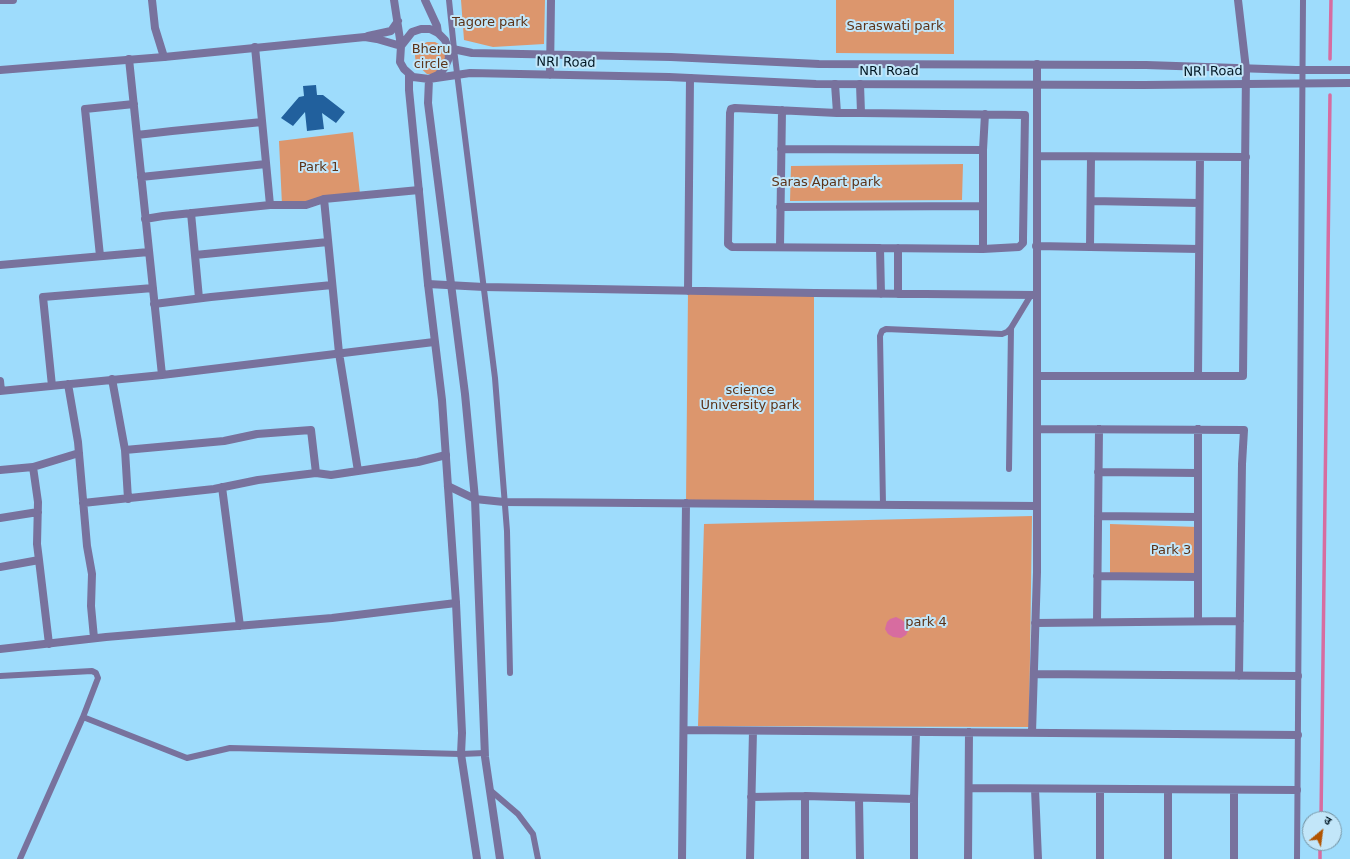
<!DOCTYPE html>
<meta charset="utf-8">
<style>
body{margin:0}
#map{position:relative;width:1350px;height:859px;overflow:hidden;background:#9edcfc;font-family:"DejaVu Sans","Noto Sans Devanagari",sans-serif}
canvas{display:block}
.north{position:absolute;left:1302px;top:811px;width:40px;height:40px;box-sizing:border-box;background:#c2e6f9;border:1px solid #7493a3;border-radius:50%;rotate:29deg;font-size:11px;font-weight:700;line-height:16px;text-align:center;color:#001723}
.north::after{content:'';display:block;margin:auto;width:14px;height:18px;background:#b25400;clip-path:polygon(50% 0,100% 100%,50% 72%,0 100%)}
</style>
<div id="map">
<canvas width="1350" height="859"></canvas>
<div class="north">उ</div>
</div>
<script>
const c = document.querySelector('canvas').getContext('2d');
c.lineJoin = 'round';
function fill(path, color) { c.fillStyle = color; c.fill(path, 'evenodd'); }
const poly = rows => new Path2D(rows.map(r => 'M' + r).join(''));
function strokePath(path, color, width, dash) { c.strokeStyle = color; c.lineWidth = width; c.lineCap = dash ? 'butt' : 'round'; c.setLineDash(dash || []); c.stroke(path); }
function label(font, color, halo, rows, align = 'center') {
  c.font = font + ' "DejaVu Sans",sans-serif'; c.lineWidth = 4; c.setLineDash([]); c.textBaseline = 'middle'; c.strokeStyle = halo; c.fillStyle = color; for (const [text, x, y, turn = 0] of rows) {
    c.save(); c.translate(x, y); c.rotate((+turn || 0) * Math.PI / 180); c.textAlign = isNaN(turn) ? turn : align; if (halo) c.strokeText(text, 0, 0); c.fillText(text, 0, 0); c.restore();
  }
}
fill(poly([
 [461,0,545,0,544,44,493,47,464,40],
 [836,0,954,0,954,54,836,53],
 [427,42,435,42,441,45,447,56,445,63,434,74,427,74,416,64,415,56,416,50,421,45],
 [353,132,360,194,282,205,279,141],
 [963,164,962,200,790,201,791,166],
 [688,291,814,293,814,504,686,503],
 [1032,516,1029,727,698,726,704,524],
 [1110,524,1198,527,1195,575,1110,574]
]), '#dc966d');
fill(poly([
 [896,617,902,620,908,625,908,631,906,635,901,638,893,637,888,634,885,629,887,622,890,619]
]), '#d76ca0');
strokePath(poly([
 [1330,59,1331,0],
 [1321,819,1330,95],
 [1320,859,1320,843]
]), '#d76ca0', 3.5);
fill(poly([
 [316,85,317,95,323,95,345,112,336,123,322,113,324,129,307,131,305,112,293,126,281,118,299,97,304,96,303,86]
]), '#21609d');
strokePath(poly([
 [449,0,454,49,495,378,507,531,510,673],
 [1009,469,1011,328],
 [883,505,880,336,882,331,886,329,1002,334,1007,332,1011,328,1031,295],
 [0,676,92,671,96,673,98,678,83,717],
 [490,790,518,814,533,834,538,859],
 [20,859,83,717,187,758,230,748,461,754,485,753],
 [1297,859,1303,0]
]), '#78729d', 6);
strokePath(poly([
 [0,0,13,0],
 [152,0,155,28,164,57],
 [129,59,162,375],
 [835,84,837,113,735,108,731,109,730,113,728,244,732,247,880,248,983,249,1019,247,1023,243,1023,238,1025,115,861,113,860,84],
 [837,113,861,113],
 [137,135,172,131,262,122],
 [781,149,983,150],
 [1037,156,1246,157],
 [141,177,266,164],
 [1091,201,1199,203],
 [270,205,306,205,324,199],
 [780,207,983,206],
 [191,213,199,298],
 [145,219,163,216,270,205,255,47],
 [1036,246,1199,249],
 [780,247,782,110],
 [1090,247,1091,157],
 [880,248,881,294],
 [898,248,898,294],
 [983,249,983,150,985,114],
 [195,255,328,242],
 [100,256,85,109,134,104],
 [0,265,149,252],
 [428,284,484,287,814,293,1036,295],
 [688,291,690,78],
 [154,304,211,297,332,285],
 [1037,376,1243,376,1246,69,1238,0],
 [1198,376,1200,157],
 [112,379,125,450],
 [0,381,1,391],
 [68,384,78,442,87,546,92,574,91,606,94,638],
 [52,386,43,297,153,288],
 [0,391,162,375,434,342],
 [1037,429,1244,430,1242,464,1239,676],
 [0,470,33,467],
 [358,471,339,353,324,199,419,190],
 [1098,472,1198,473],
 [448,486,475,499,504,502,1037,506],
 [222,487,240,626],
 [128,499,125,450,224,441,257,434,311,430,316,473],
 [83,503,214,489,258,480,316,473,331,475,418,462,446,455],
 [1098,516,1198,517],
 [0,518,38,512],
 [39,560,37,544,38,502,33,467,79,453],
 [0,567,39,560,49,644],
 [1097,576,1198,577],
 [1198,621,1198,429],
 [1097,622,1099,429],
 [1035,623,1240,621],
 [0,649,106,637,332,618,456,603],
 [1034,674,1298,676],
 [684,730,1298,735],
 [1032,733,1037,572,1037,64],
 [969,788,1297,790],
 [1035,789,1038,859],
 [1100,789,1100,859],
 [805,796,914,799,916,732],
 [751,797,805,796,805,859],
 [859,798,860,859],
 [914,799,914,859],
 [682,859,686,503],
 [750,859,753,731],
 [968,859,969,732],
 [1168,859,1168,790],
 [1234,859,1234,790]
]), '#78729d', 8);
strokePath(poly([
 [394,0,401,46,400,62,404,69,413,77,429,79,438,75,445,67,449,58,448,48,445,40,438,33,430,29,421,29,412,32,401,46],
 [425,0,437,26,438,33],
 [368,36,391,31,398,21],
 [448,48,472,53,671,57,819,64,1146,65,1296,70,1350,70],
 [0,70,164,57,365,37,377,39,401,46],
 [409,74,409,90,428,284,442,400,456,603,462,733,461,754,477,859],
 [550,75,551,0],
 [429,79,470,73,669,77,816,84,1144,85,1350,83],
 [429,79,428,103,465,394,475,499,485,757,500,859]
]), '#78729d', 8);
label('13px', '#5c3318', '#c2e6f9', [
 ["Tagore park",490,23],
 ["Saraswati park",895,27],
 ["Bheru",431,50],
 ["circle",431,65],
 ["Park 1",319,168],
 ["Saras Apart park",826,183],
 ["science",750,391],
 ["University park",750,406],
 ["Park 3",1171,551],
 ["park 4",926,623]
]);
label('13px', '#001723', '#c2e6f9', [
 ["NRI Road",566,63,1],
 ["NRI Road",889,72],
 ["NRI Road",1213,72,-1]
]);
</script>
